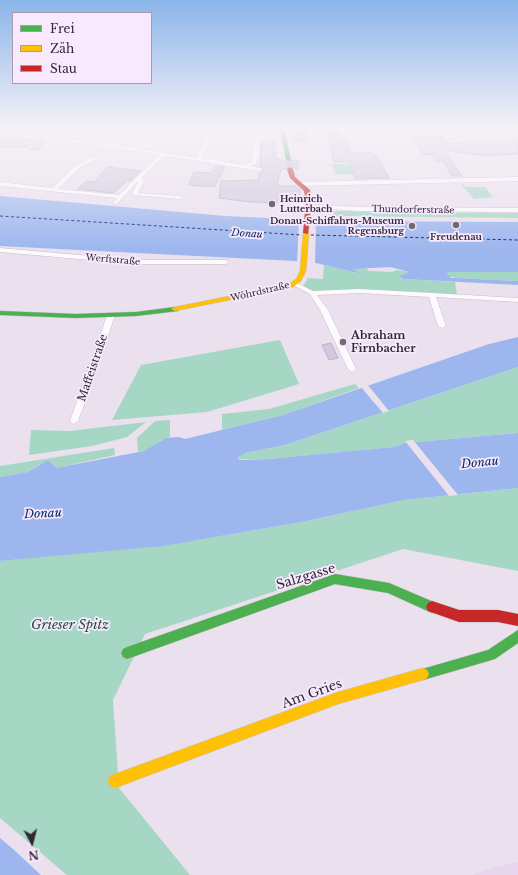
<!DOCTYPE html>
<meta charset="utf-8">
<style>
body{margin:0}
#map{position:relative;width:518px;height:875px;overflow:hidden;background:#eae0ee;font-family:"Libre Baskerville",serif}
canvas{display:block}
.legend{position:absolute;left:12px;top:12px;width:140px;height:72px;box-sizing:border-box;background:#f8e9fe;border:1px solid #a89cac;margin:0;padding:5px 7px;list-style:none;font-size:12px;color:#302932}
.legend li{display:flex;align-items:center;gap:8px;height:20px}
.legend b{width:20px;border:1px solid #a89cac}
.north{position:absolute;left:12px;top:823px;width:40px;height:40px;-webkit-text-stroke:3px #f8e9fe;paint-order:stroke;rotate:173deg;font-size:11px;font-weight:700;line-height:16px;text-align:center;color:#302932}
.north::after{content:'';display:block;margin:auto;width:14px;height:18px;background:#302932;clip-path:polygon(50% 0,100% 100%,50% 72%,0 100%)}
</style>
<div id="map">
<canvas width="518" height="875"></canvas>
<ul class="legend">
<li><b style="height:5px;background:#4caf50"></b>Frei</li>
<li><b style="height:5px;background:#ffc107"></b>Zäh</li>
<li><b style="height:5px;background:#c62828"></b>Stau</li>
</ul>
<div class="north">N</div>
</div>
<script>
const c = document.querySelector('canvas').getContext('2d');
c.lineJoin = 'round';
function fill(path, color) { c.fillStyle = color; c.fill(path, 'evenodd'); }
const poly = rows => new Path2D(rows.map(r => 'M' + r).join(''));
function strokePath(path, color, width, dash) { c.strokeStyle = color; c.lineWidth = width; c.lineCap = dash ? 'butt' : 'round'; c.setLineDash(dash || []); c.stroke(path); }
function label(font, color, halo, rows, align = 'center') {
  c.font = font + ' "Libre Baskerville",serif'; c.lineWidth = 3.5; c.setLineDash([]); c.textBaseline = 'middle'; c.strokeStyle = halo; c.fillStyle = color; for (const [text, x, y, turn = 0] of rows) {
    c.save(); c.translate(x, y); c.rotate((+turn || 0) * Math.PI / 180); c.textAlign = isNaN(turn) ? turn : align; if (halo) c.strokeText(text, 0, 0); c.fillText(text, 0, 0); c.restore();
  }
}
fill(poly([
 [518,862,518,875,473,875,496,867]
]), '#e6d5ec');
fill(poly([
 [332,164,360,164,370,174,335,174],
 [461,184,463,184,465,187,485,187,493,197,474,199],
 [333,211,518,213,518,218,333,216],
 [324,265,360,274,353,269,367,267,368,271,392,272,397,270,410,272,399,276,403,279,455,282,457,296,360,291,312,293,302,288,308,278,323,279],
 [448,272,518,272,518,281,456,278,447,276,446,274],
 [280,340,299,384,207,412,112,420,141,365],
 [518,367,518,433,407,443,394,447,364,450,268,459,238,459,239,455,245,453,285,445],
 [355,384,359,388,283,415,222,430,222,414,269,409],
 [170,420,170,437,162,440,147,450,138,452,137,438,155,421],
 [146,422,127,437,92,446,29,455,31,430,70,431],
 [114,448,115,455,61,467,57,468,51,463,40,464,28,472,0,477,0,466],
 [518,488,518,571,403,549,145,634,113,700,119,788,190,875,67,875,0,818,0,561,198,540,302,522,404,500]
]), '#a6d7c5');
fill(poly([
 [0,196,225,216,336,221,518,222,518,272,448,272,447,274,451,278,456,278,518,281,518,285,403,279,399,276,409,272,390,267,353,269,361,274,316,263,295,261,0,246],
 [518,337,518,367,285,445,245,453,238,457,239,460,268,459,394,447,406,443,518,433,518,488,404,500,302,522,163,546,0,561,0,477,28,472,46,461,49,461,57,468,61,467,144,451,166,438,179,437,185,439,283,415,489,344],
 [0,838,13,849,41,875,0,875]
]), '#9db7ee');
fill(poly([
 [299,218,316,218,315,265,297,263],
 [367,384,389,411,383,413,360,386],
 [413,440,458,495,449,496,405,441]
]), '#eae0ee');
strokePath(poly([
 [0,216,302,235],
 [311,235,518,240]
]), '#052a67', 1, [3, 2.5]);
const building = poly([
 [290,127,307,127,307,142,293,142,290,127],
 [326,130,339,130,343,140,347,140,351,153,373,153,373,155,376,155,389,178,355,179,350,162,334,162,326,130],
 [443,136,448,144,518,138,518,154,486,156,444,150,462,176,452,176,443,161,437,162,432,155,423,154,413,137,443,136],
 [5,137,15,138,32,140,28,147,0,147,0,142,5,137],
 [36,141,46,142,39,150,30,150,36,141],
 [261,142,274,142,276,159,283,160,292,163,293,160,298,160,298,169,295,169,293,166,287,166,286,169,281,169,277,186,295,186,300,190,300,203,250,202,219,198,221,181,258,180,259,172,264,169,260,167,261,142],
 [216,166,225,167,214,187,189,185,194,172,211,173,216,166],
 [108,167,141,171,130,181,127,181,113,193,78,189,86,181,94,182,108,167],
 [331,343,338,358,329,360,322,345,331,343]
]);
fill(building, '#d0c9df');
strokePath(building, '#b9b4bf', 1);
strokePath(poly([
 [289,160,290,169]
]), '#c5bbc8', 8, [8, 4]);
const street = poly([
 [35,127,39,127,31,136,112,144,137,127,142,127,117,145,197,158,211,127,215,127,202,158,244,165,251,162,253,157,256,127,260,127,259,157,255,164,250,166,263,169,260,171,164,156,142,177,144,182,138,193,179,196,182,198,181,199,133,195,132,194,138,181,116,205,113,203,117,198,0,186,0,182,53,188,75,166,92,157,95,159,94,160,79,168,58,189,119,195,159,155,113,147,0,135,0,133,26,135,35,127],
 [309,127,356,127,372,131,406,134,408,135,406,136,372,133,353,129,310,129,308,128,309,127],
 [518,177,518,181,301,186,298,184,301,182,518,177],
 [299,204,360,207,518,208,518,212,360,211,297,207,296,206,299,204],
 [0,248,135,260,226,260,229,262,226,264,135,264,0,252,0,248],
 [295,282,313,291,359,289,432,293,518,298,518,302,436,297,446,326,442,328,438,326,429,297,359,293,317,295,328,310,356,369,352,372,348,369,320,310,310,294,293,285,292,284,295,282],
 [108,313,114,313,115,315,94,378,78,421,74,424,71,423,70,421,108,313]
]);
const fast = poly([
 [280,127,284,127,291,161,286,160,280,127],
 [175,307,178,307,178,311,136,316,76,318,0,315,0,311,76,314,136,312,175,307],
 [335,574,389,583,436,603,438,607,436,611,432,613,388,593,335,584,127,659,123,657,121,653,123,649,127,647,335,574],
 [518,630,518,643,495,659,423,680,419,678,417,674,419,670,488,650,518,630]
]);
const slow = poly([
 [306,231,309,233,306,271,301,281,293,287,175,311,171,309,175,307,289,284,296,279,300,271,303,233,306,231],
 [423,668,427,670,429,674,427,678,423,680,338,704,115,788,110,786,108,781,110,776,115,774,338,692,423,668]
]);
const jam = poly([
 [290,167,293,169,295,177,310,190,312,201,308,234,303,233,306,201,304,191,290,178,287,169,290,167],
 [432,601,459,610,498,610,518,614,518,626,498,622,459,622,428,611,426,607,428,603,432,601]
]);
strokePath(street, '#c7bfca', 1);
strokePath(fast, '#c7bfca', 1);
strokePath(slow, '#c7bfca', 1);
strokePath(jam, '#c7bfca', 1);
fill(street, '#fcfafc');
fill(fast, '#4caf50');
fill(slow, '#ffc107');
fill(jam, '#c62828');
const sky = c.createLinearGradient(0, 0, 0, 249);
sky.addColorStop(0, '#8ab5ea');
sky.addColorStop(0.51, '#f6f1f7');
sky.addColorStop(1, '#f6f1f700');
c.fillStyle = sky;
c.fillRect(0, 0, 518, 249);
for (const [x, y, r, color] of [
 [272,204,4,"#716974"],
 [456,225,4,"#716974"],
 [412,226,4,"#716974"],
 [343,342,4,"#716974"]
]) { const dot = new Path2D(); dot.arc(x, y, r, 0, 2 * Math.PI); c.fillStyle = color; c.fill(dot); strokePath(dot, '#f8e9fe', 1.5); }
label('bold 9px', '#302932', '#f8e9fe', [
 ["Heinrich",280,199],
 ["Lutterbach",280,209],
 ["Donau-Schiffahrts-Museum",404,221,"right"],
 ["Regensburg",404,231,"right"],
 ["Freudenau",456,237,"center"]
], 'left');
label('9px', '#302932', '#f8e9fe', [
 ["Thundorferstraße",413,210,1],
 ["Werftstraße",113,260,5],
 ["Wöhrdstraße",260,292,-13]
]);
label('italic 10px', '#052a67', '#f8e9fe', [
 ["Donau",247,234,4]
]);
label('bold 11px', '#302932', '#f8e9fe', [
 ["Abraham",351,336],
 ["Firnbacher",351,349]
], 'left');
label('11px', '#302932', '#f8e9fe', [
 ["Maffeistraße",93,368,-71]
]);
label('italic 12px', '#052a67', '#f8e9fe', [
 ["Donau",480,463,-6],
 ["Donau",43,514,-3]
]);
label('13px', '#302932', '#f8e9fe', [
 ["Salzgasse",306,577,-17],
 ["Am Gries",312,694,-20]
]);
label('italic 13px', '#214b39', '#f8e9fe', [
 ["Grieser Spitz",70,625]
]);
</script>
